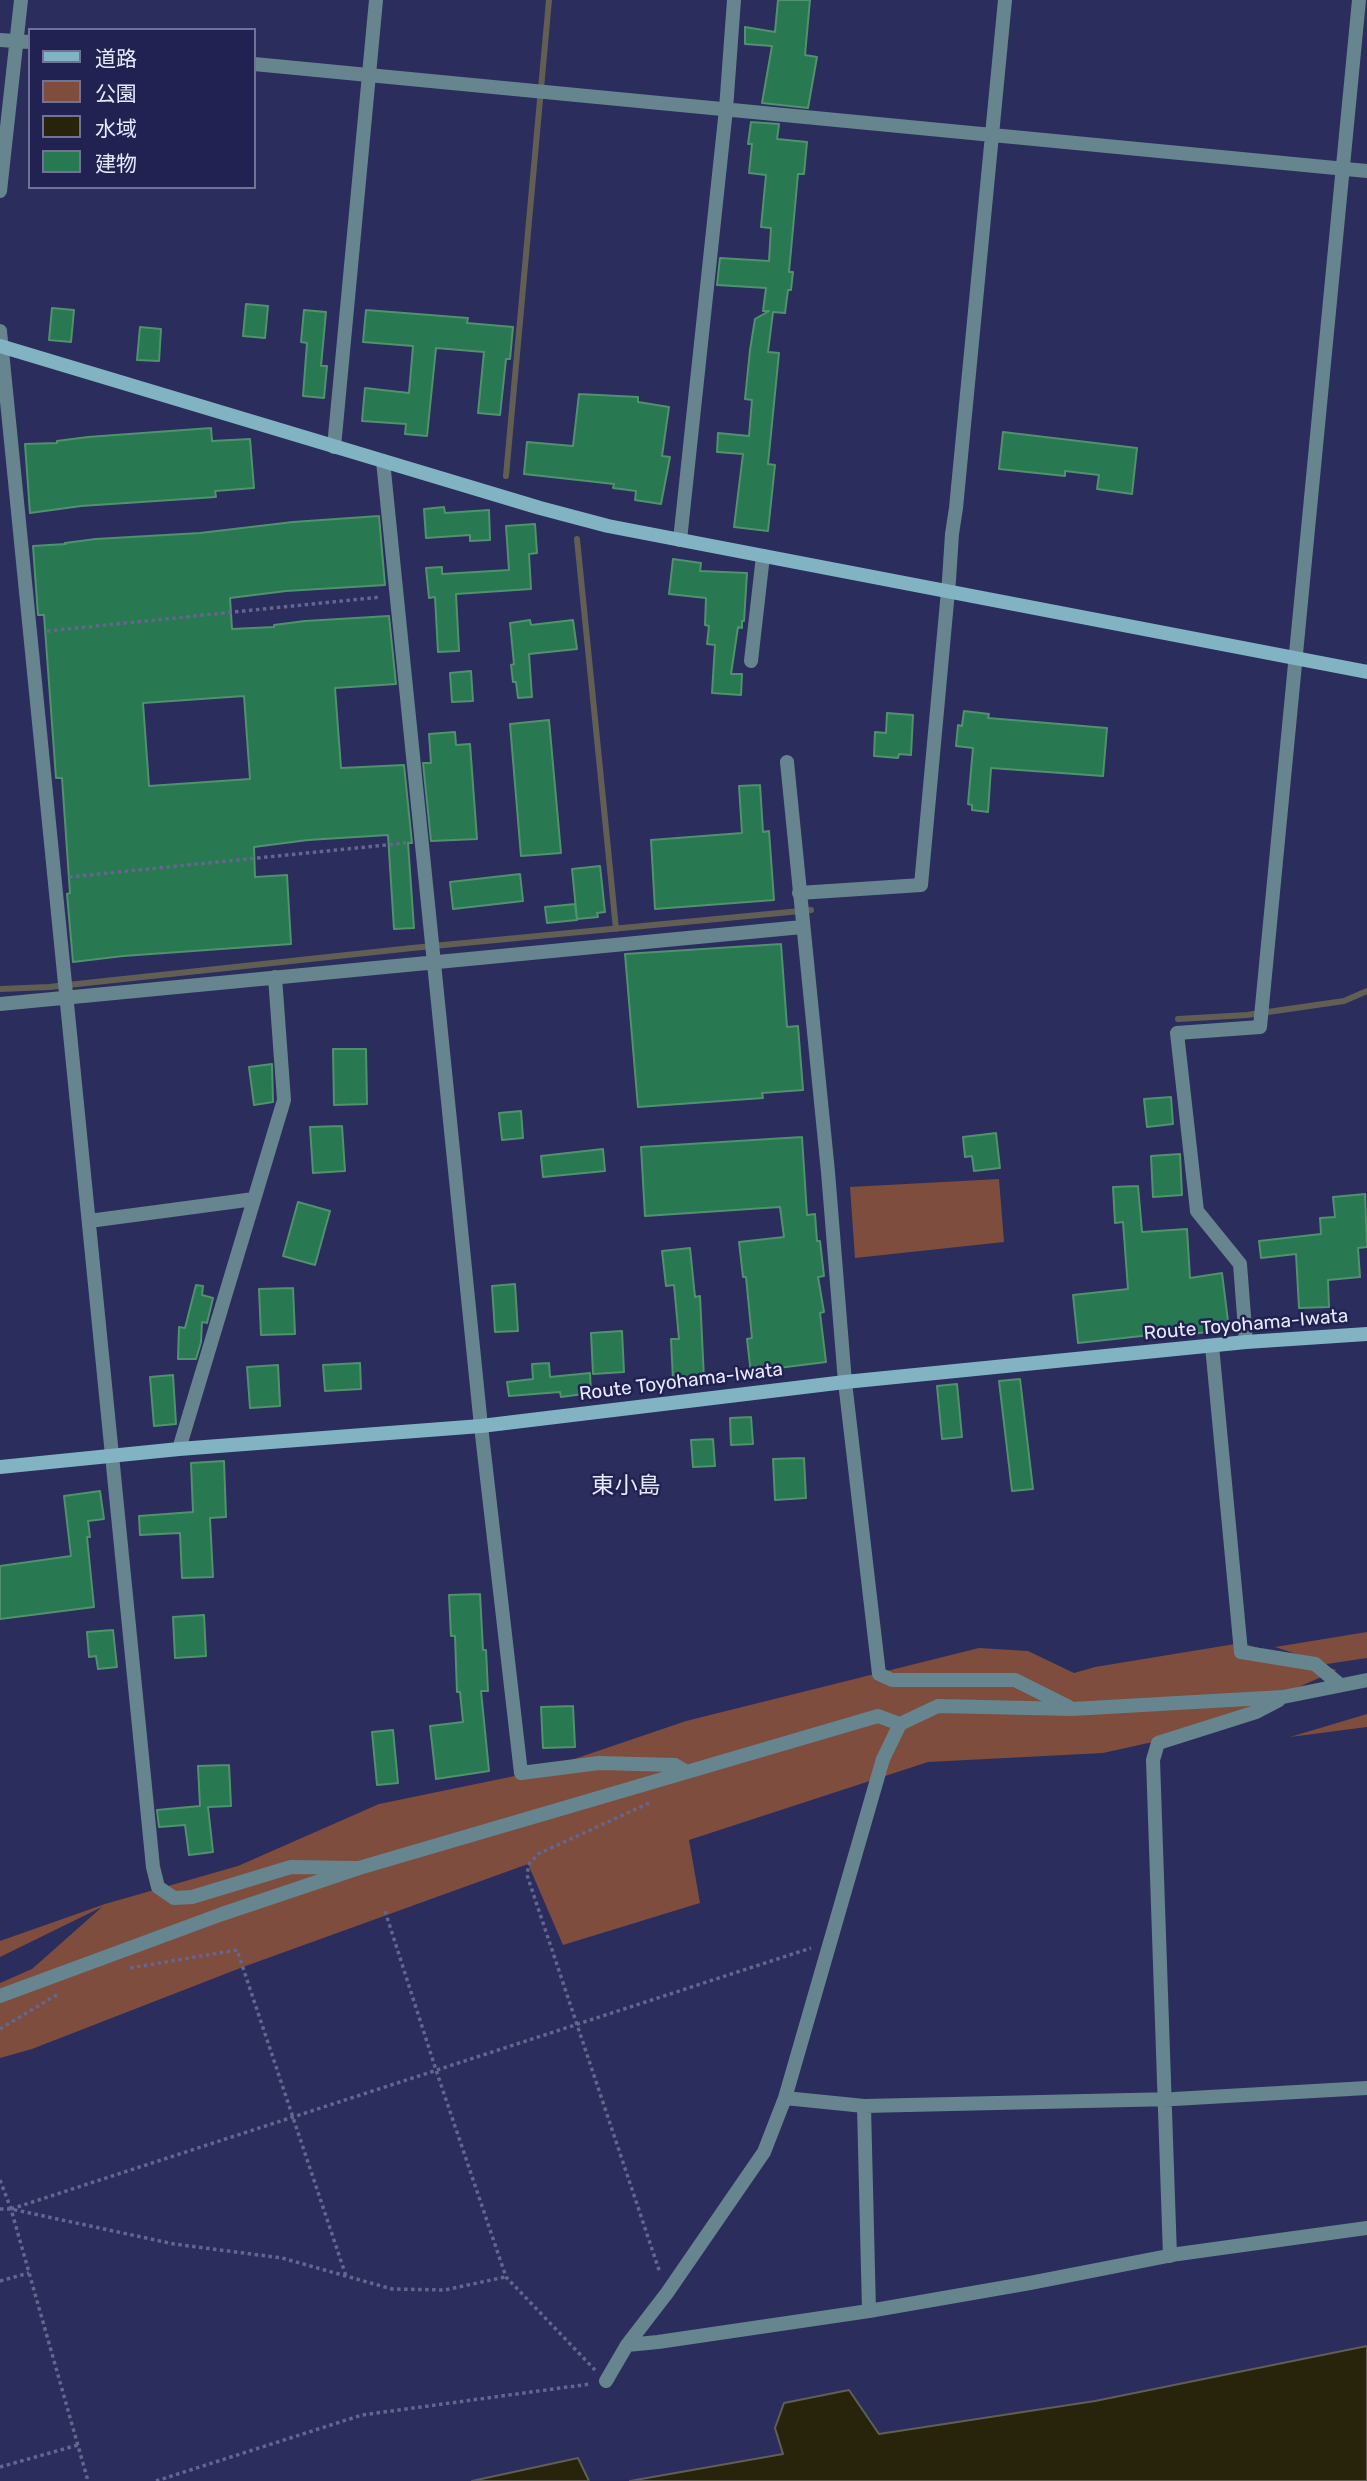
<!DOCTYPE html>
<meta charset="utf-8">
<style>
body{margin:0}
#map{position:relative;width:1367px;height:2481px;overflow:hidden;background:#2b2d5d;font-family:Rubik,"Noto Sans JP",sans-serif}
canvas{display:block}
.legend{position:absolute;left:28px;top:28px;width:228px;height:161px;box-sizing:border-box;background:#212252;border:2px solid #707296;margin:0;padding:9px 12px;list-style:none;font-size:21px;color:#e7eafd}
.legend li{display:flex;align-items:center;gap:14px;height:35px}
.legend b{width:35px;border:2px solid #707296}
</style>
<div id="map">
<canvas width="1367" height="2481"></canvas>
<ul class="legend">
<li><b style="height:9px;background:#81b3c3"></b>道路</li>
<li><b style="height:19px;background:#7e4d3e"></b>公園</li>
<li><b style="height:19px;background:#28240b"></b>水域</li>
<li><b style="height:19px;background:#287851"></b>建物</li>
</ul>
</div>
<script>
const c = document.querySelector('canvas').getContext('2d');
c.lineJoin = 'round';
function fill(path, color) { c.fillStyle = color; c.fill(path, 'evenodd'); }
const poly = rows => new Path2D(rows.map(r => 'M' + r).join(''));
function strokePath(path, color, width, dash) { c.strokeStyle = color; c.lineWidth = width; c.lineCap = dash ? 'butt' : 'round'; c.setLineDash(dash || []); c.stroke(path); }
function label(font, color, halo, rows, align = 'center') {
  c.font = font + ' Rubik,"Noto Sans JP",sans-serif'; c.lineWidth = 5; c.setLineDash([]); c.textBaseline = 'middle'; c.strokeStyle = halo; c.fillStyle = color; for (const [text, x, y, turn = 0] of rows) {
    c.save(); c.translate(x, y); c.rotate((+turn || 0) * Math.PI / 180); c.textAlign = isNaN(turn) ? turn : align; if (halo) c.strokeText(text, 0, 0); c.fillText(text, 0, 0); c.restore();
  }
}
fill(poly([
 [999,1179,1004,1242,855,1258,850,1187],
 [1367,1632,1367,1658,1327,1664,1275,1647],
 [1241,1643,1337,1670,1198,1732,1103,1753,928,1762,689,1840,700,1903,563,1945,528,1864,243,1967,32,2049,0,2058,0,1983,32,1969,102,1907,0,1957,0,1941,105,1904,238,1866,379,1804,539,1771,686,1721,979,1648,1028,1651,1074,1673,1095,1667],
 [1367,1714,1367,1727,1290,1737]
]), '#7e4d3e');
const water = poly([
 [1367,2346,1367,2481,630,2481,783,2454,775,2428,784,2403,849,2390,879,2434,1095,2401,1367,2346],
 [578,2458,589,2481,472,2481,578,2458]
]);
fill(water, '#28240b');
strokePath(water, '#615f54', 2);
strokePath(poly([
 [506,476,549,0],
 [577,539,616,929],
 [0,989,49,987,412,948,811,910],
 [1178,1019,1247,1015,1344,1001,1367,991]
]), '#615f54', 6);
const building = poly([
 [778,0,810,0,805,55,817,57,808,108,762,103,772,46,745,44,745,27,775,32,778,0],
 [751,122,779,124,777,139,807,142,804,174,798,174,789,272,793,272,791,290,788,290,785,313,773,312,768,352,779,353,768,464,775,465,768,531,734,527,743,454,717,452,718,433,749,436,752,400,745,399,750,350,755,319,769,311,763,311,766,288,717,285,720,258,769,261,771,228,761,227,766,175,749,173,752,144,748,144,751,122],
 [246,304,268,306,265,338,243,336,246,304],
 [52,308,74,310,71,342,49,340,52,308],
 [304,310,326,312,321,366,327,366,324,398,303,396,307,343,301,342,304,310],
 [366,310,468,318,467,323,513,327,510,359,506,359,500,415,478,413,484,352,436,348,427,436,405,434,406,424,362,421,365,388,409,393,413,346,363,342,366,310],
 [140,327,161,329,159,361,137,360,140,327],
 [579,394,638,397,638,402,669,407,662,456,670,457,661,504,635,500,636,491,613,488,614,484,524,474,527,442,573,446,579,394],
 [211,428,212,441,250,439,254,488,215,491,216,497,81,506,30,513,25,444,57,443,57,441,88,437,211,428],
 [1003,432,1137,448,1132,494,1097,489,1099,475,1065,471,1065,476,999,469,1003,432],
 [444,507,445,513,489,510,490,540,470,541,470,535,426,538,424,509,444,507],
 [379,516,385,585,286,591,230,598,232,629,274,627,274,625,305,621,389,616,396,684,335,688,341,768,404,765,412,843,408,843,414,928,394,929,388,835,308,840,254,847,255,877,287,875,291,944,123,956,73,962,67,894,70,893,62,778,56,778,44,615,38,615,33,546,66,544,65,543,96,539,200,533,293,522,379,516],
 [244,696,250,779,149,786,143,703,244,696],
 [535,524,537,553,529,554,531,589,456,594,459,651,438,652,435,597,429,598,426,568,442,567,442,574,509,570,506,526,535,524],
 [673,559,701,563,700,571,747,573,744,621,742,621,742,628,738,627,731,674,742,674,741,695,712,693,715,645,707,644,709,626,705,625,706,598,669,594,673,559],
 [530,620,531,625,573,620,577,649,529,654,532,697,518,698,516,682,513,682,511,665,514,664,510,623,530,620],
 [471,671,473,701,452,702,450,673,471,671],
 [964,711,989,714,988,718,1107,728,1103,776,991,768,988,812,972,810,972,805,968,804,973,748,956,746,958,725,962,726,964,711],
 [887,713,913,715,911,755,899,754,898,758,874,756,875,732,886,733,887,713],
 [549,720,561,853,521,856,510,724,549,720],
 [455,732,456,745,470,744,477,839,431,841,423,763,431,763,429,734,455,732],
 [760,785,763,832,769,831,774,900,655,909,651,840,742,833,739,786,760,785],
 [600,866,605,912,597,913,598,917,577,919,572,869,600,866],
 [520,874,523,901,453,909,450,882,520,874],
 [575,904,577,920,547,923,545,907,575,904],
 [781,944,787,1027,798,1026,803,1090,762,1093,763,1098,638,1107,625,954,781,944],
 [333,1049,366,1049,367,1104,334,1105,333,1049],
 [272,1064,273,1102,254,1105,249,1067,272,1064],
 [1171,1097,1173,1124,1147,1127,1144,1099,1171,1097],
 [521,1111,523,1138,502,1140,499,1113,521,1111],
 [342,1126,345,1171,313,1173,310,1127,342,1126],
 [996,1133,1000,1168,974,1171,972,1156,965,1157,963,1137,996,1133],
 [802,1137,807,1215,815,1214,817,1241,820,1241,824,1276,818,1277,824,1312,820,1313,826,1362,778,1368,778,1371,751,1374,747,1339,752,1338,746,1277,743,1277,739,1242,784,1237,780,1207,645,1216,641,1147,802,1137],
 [603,1149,605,1171,543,1177,541,1156,603,1149],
 [1180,1154,1182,1195,1153,1197,1151,1156,1180,1154],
 [1138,1186,1142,1232,1187,1229,1190,1278,1222,1273,1229,1329,1170,1337,1169,1333,1078,1343,1073,1295,1128,1289,1123,1222,1115,1223,1113,1187,1138,1186],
 [1365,1194,1367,1247,1358,1248,1360,1277,1328,1280,1329,1307,1299,1308,1296,1254,1261,1258,1259,1241,1321,1234,1320,1218,1335,1217,1333,1197,1365,1194],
 [298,1202,330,1211,315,1265,283,1256,298,1202],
 [690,1248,695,1297,700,1296,704,1379,673,1380,671,1339,679,1339,674,1285,666,1286,662,1251,690,1248],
 [515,1284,518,1331,495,1332,492,1286,515,1284],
 [196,1285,203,1286,202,1295,213,1298,207,1323,202,1322,201,1342,196,1359,178,1359,179,1327,185,1328,196,1285],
 [293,1288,295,1334,261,1335,259,1289,293,1288],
 [622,1331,624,1372,593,1374,591,1333,622,1331],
 [360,1363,361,1389,325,1391,323,1365,360,1363],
 [549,1363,550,1377,590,1373,591,1393,561,1397,560,1392,509,1396,507,1382,533,1379,532,1364,549,1363],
 [278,1365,280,1406,250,1408,247,1367,278,1365],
 [173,1375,176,1424,154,1426,150,1377,173,1375],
 [1020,1379,1033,1489,1012,1491,999,1381,1020,1379],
 [957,1384,962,1437,942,1439,937,1386,957,1384],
 [751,1417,753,1444,731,1445,730,1418,751,1417],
 [713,1439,715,1466,693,1467,691,1440,713,1439],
 [804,1458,806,1498,775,1500,773,1459,804,1458],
 [224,1461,226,1517,210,1518,213,1577,182,1578,180,1533,140,1535,139,1516,193,1512,191,1463,224,1461],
 [100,1491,104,1519,88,1521,90,1537,87,1537,94,1607,0,1619,0,1566,71,1556,64,1496,100,1491],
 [480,1594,483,1650,486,1650,488,1691,481,1691,489,1771,436,1779,430,1726,463,1722,460,1692,457,1692,455,1636,451,1636,449,1595,480,1594],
 [204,1615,206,1656,175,1658,173,1617,204,1615],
 [113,1630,117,1667,98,1669,96,1656,89,1657,87,1632,113,1630],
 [573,1706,575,1747,543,1748,541,1707,573,1706],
 [393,1730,398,1783,377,1785,372,1732,393,1730],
 [229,1765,231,1806,208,1807,213,1852,189,1855,185,1825,159,1827,157,1810,200,1806,198,1766,229,1765]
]);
fill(building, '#287851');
strokePath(building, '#52916e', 2);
strokePath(poly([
 [47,631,381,597],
 [69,877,406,843],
 [649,1803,538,1854,529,1864,527,1875,660,2273],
 [385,1911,436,2070,506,2277,595,2370],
 [130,1968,237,1950,346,2276],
 [0,2029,58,1994],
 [0,2180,11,2209,88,2481],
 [0,2209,11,2209,174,2244,282,2258,392,2289,445,2290,505,2277],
 [11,2209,811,1948],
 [0,2281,29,2273],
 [0,2467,78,2445],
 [156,2481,362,2415,590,2384]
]), '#64668d', 3.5, [3.5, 3.5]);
strokePath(poly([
 [0,40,30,42],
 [254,64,1367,171],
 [0,191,21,0],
 [0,331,153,1867,158,1887,174,1898,192,1897,291,1867,359,1868],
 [334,447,376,0],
 [383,461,481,1426,521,1773,599,1763,675,1765,687,1772],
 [680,540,726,109,734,0],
 [751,661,763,556],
 [787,762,828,1172,845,1382,879,1674,892,1680,1015,1680,1069,1707],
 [799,893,921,885,949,580,952,534,956,508,1005,0],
 [0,1004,802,927],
 [89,1221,254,1199],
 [1246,1342,1240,1264,1197,1211,1177,1033,1260,1027,1359,0],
 [1212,1346,1241,1652,1315,1664,1339,1684],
 [179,1449,284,1100,275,977],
 [0,1996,222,1914,359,1868,878,1716,900,1724],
 [785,2098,864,2106,1174,2099,1367,2088],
 [864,2106,869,2311],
 [1170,2256,1153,1760,1158,1743,1256,1712,1279,1700],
 [627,2345,658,2342,869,2311,1030,2283,1178,2254,1367,2228],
 [606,2381,627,2345,667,2293,764,2152,785,2098,883,1759,900,1724,938,1706,1072,1709,1283,1697,1367,1680]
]), '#66858f', 14);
strokePath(poly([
 [0,346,540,508,608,526,1367,672],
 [0,1467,179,1449,481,1426,845,1382,1246,1342,1367,1334]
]), '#81b3c3', 14);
label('19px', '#e7eafd', '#212252', [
 ["Route Toyohama-Iwata",1246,1325,-5],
 ["Route Toyohama-Iwata",681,1382,-7]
]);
label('23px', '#e7eafd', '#212252', [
 ["東小島",626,1486]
]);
</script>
